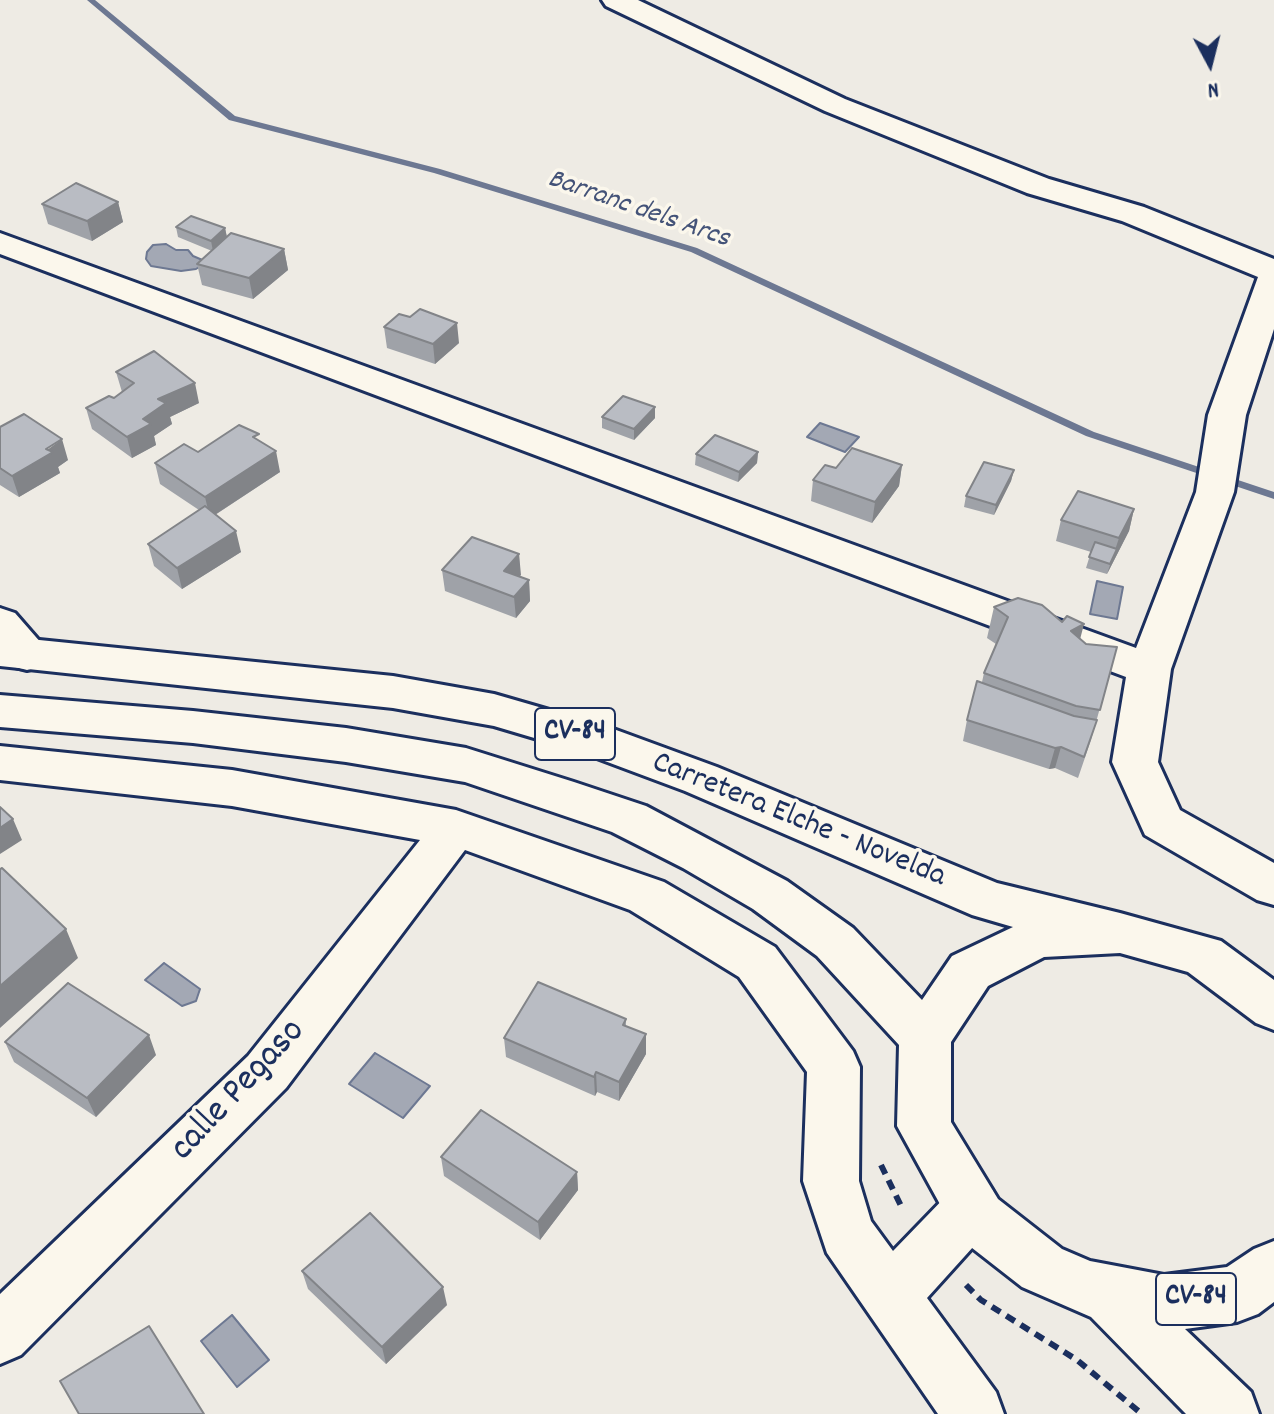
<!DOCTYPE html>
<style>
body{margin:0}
#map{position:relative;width:1274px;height:1414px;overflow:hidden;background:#eeebe4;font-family:Dekko,sans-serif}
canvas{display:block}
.north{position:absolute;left:1170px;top:24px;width:80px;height:80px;-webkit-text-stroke:6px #fbf7ec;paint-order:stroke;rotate:173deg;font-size:22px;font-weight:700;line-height:32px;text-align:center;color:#1b2f5e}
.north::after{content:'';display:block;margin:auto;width:28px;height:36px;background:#1b2f5e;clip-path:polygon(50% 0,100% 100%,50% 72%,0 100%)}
</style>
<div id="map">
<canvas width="1274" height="1414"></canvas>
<div class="north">N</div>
</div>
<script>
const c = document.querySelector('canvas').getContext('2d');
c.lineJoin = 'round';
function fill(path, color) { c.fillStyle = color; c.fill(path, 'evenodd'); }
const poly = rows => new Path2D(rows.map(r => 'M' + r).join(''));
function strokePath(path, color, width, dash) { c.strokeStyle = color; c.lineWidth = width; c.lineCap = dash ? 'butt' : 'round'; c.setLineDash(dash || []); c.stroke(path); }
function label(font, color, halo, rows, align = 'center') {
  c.font = font + ' Dekko,sans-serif'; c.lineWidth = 7; c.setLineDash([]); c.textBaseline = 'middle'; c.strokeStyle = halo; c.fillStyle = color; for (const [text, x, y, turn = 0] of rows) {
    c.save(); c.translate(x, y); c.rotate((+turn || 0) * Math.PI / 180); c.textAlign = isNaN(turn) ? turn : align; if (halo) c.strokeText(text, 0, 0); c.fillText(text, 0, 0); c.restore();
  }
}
const water = poly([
 [166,244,176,250,188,250,193,256,207,262,196,269,181,271,151,266,146,259,147,252,153,245,166,244],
 [820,423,859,437,845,452,807,437,820,423],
 [1097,581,1123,587,1117,619,1090,614,1097,581],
 [164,963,200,989,196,1001,182,1006,145,980,164,963],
 [375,1053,430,1086,403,1118,349,1084,375,1053],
 [232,1315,269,1360,237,1387,201,1341,232,1315]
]);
fill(water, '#a3a8b4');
strokePath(water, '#6d7892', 2);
fill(poly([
 [87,0,95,0,235,116,440,169,697,248,1094,432,1274,492,1274,499,1086,436,691,252,434,173,229,120,87,0]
]), '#6d7892');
const minor = poly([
 [602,0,638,0,845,99,1049,179,1144,207,1274,259,1274,329,1246,415,1234,492,1171,669,1158,762,1180,810,1274,863,1274,905,1257,900,1145,835,1112,762,1126,677,0,254,0,233,1136,648,1196,492,1208,415,1258,277,1122,221,1027,193,825,111,606,6,602,0],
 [0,608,15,613,42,644,48,655,42,666,27,670,12,666,0,651,0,608],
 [0,746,232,770,456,810,664,882,775,947,853,1051,860,1067,859,1181,871,1221,893,1251,952,1190,972,1182,992,1190,1000,1208,992,1226,927,1298,996,1392,1004,1414,938,1414,827,1253,803,1181,807,1072,739,977,630,910,465,850,286,1088,21,1355,0,1364,0,1294,248,1056,420,840,232,806,0,780,0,746]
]);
const primary = poly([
 [0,636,393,676,494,694,608,727,717,767,997,883,1120,913,1221,941,1274,980,1274,1030,1256,1023,1188,972,1120,953,1044,957,988,986,951,1042,951,1122,998,1199,1062,1249,1090,1261,1164,1275,1227,1267,1254,1249,1274,1241,1274,1302,1258,1314,1237,1322,1185,1329,1251,1392,1259,1414,1186,1414,1091,1317,1022,1287,958,1237,897,1126,899,1045,817,956,753,909,683,868,612,832,465,782,346,762,193,743,0,727,0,695,193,711,346,728,466,748,574,782,646,806,787,881,853,928,922,1000,952,956,1013,927,972,915,685,791,578,751,494,726,393,708,0,666,0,636]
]);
strokePath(minor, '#1b2f5e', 6);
strokePath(primary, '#1b2f5e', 6);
strokePath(poly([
 [881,1165,903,1210],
 [966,1285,981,1300,1077,1360,1142,1414]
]), '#1b2f5e', 6, [10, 7]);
fill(minor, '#fbf7ec');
fill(primary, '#fbf7ec');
fill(poly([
 [118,202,123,222,92,241,48,224,42,204],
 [176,227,225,228,227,237,284,249,288,270,253,299,202,285,197,264,212,251,178,237],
 [384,327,459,343,435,364,387,348],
 [116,372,199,403,170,417,172,424,154,436,156,445,132,458,92,429,86,408,114,398,122,392],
 [655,407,655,418,634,440,602,428,602,417],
 [0,427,68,460,58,467,60,473,19,497,0,485],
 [261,442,280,472,215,515,241,552,182,589,154,566,148,544,199,510,160,484,155,463,198,452],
 [758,452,757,463,738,482,695,465,696,454],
 [902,465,899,486,872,523,811,501,813,480],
 [1014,470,1011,481,994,515,964,507,966,496],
 [1134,509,1129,531,1107,574,1086,568,1091,552,1056,541,1061,520],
 [519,554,520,576,529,580,530,601,516,618,445,591,442,570],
 [994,607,1080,639,1086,644,1117,647,1091,740,1078,778,1055,768,1049,769,963,741,967,720,982,682,984,673,996,644,987,638],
 [626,1019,626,1026,646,1034,646,1054,619,1101,597,1092,595,1096,506,1057,504,1038],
 [5,1042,156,1055,96,1117,14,1062],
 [441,1157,577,1172,578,1190,540,1240,444,1176],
 [302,1271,447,1305,386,1364,308,1289]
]), '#9fa2a8');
fill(poly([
 [118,202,123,222,92,241,87,221],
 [225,228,227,238,213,251,211,241],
 [284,249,288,270,253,299,249,278],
 [457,323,459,343,435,364,433,344],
 [195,383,199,403,170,417,172,424,154,436,156,445,132,458,127,437,143,419,158,399],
 [655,407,655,418,634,440,634,429],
 [62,439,68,460,58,467,60,473,19,497,12,476],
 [276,451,280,472,210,518,205,497],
 [758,452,757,463,738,482,739,472],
 [902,465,899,486,872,523,875,502],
 [1014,470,1011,481,994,515,996,505],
 [1134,509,1129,531,1107,574,1119,538],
 [236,531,241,552,182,589,177,568],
 [519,554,521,575,506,592,504,571],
 [529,580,530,601,516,618,514,597],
 [1084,624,1076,655,1071,631],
 [1061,747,1055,768,1049,769,1055,748],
 [13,819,22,840,0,854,0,828],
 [66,929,78,958,0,1028,0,986],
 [646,1034,646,1054,619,1101,619,1082],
 [149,1035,156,1055,96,1117,87,1098],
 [596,1072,597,1092,595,1096,594,1077],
 [577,1172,578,1190,540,1240,538,1222],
 [443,1287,447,1305,386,1364,382,1347]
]), '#828488');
const building = poly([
 [76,183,118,202,87,221,42,204,76,183],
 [191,216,225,228,211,241,176,227,191,216],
 [231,233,284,249,249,278,197,264,231,233],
 [420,309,457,323,433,344,384,327,399,314,410,317,420,309],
 [154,351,195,383,158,399,166,403,143,419,151,424,127,437,86,408,109,396,114,398,134,383,116,372,154,351],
 [623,396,655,407,634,429,602,417,623,396],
 [24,414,62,439,46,449,53,452,12,476,0,468,0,427,24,414],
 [239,425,259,434,253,437,276,451,205,497,155,463,184,444,198,452,239,425],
 [715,435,758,452,739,472,696,454,715,435],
 [852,448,902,465,875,502,813,480,825,465,836,468,852,448],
 [984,462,1014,470,996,505,966,496,984,462],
 [1078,491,1134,509,1119,538,1061,520,1078,491],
 [205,506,236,531,177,568,148,544,205,506],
 [472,537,519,554,504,571,529,580,514,597,442,570,472,537],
 [1095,542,1117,549,1110,564,1089,557,1095,542],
 [1018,598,1042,605,1062,622,1067,616,1084,624,1071,631,1086,644,1117,647,1100,710,1076,706,984,673,1008,617,994,607,1018,598],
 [977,681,1074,716,1097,720,1084,757,1061,747,1055,748,967,720,977,681],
 [0,807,13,819,0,828,0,807],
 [2,868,66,929,0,986,0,869,2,868],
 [538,982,626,1019,623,1025,646,1034,619,1082,596,1072,594,1077,504,1038,538,982],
 [68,983,149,1035,87,1098,5,1042,68,983],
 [481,1110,577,1172,538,1222,441,1157,481,1110],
 [370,1213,443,1287,382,1347,302,1271,370,1213],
 [149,1326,204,1414,79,1414,60,1381,149,1326]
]);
fill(building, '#b9bcc3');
strokePath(building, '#828488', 2);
label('italic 28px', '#445378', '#fbf7ec', [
 ["Barranc dels Arcs",638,211,19]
]);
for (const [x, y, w] of [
 [575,734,80],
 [1196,1299,80]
]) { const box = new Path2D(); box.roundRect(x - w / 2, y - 26, w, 52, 6); c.fillStyle = '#fbf7ec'; c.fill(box); strokePath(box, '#1b2f5e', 2); }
label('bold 30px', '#1b2f5e', null, [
 ["CV-84",575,734],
 ["CV-84",1196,1299]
]);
label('32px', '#1b2f5e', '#fbf7ec', [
 ["Carretera Elche - Novelda",798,822,22]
]);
label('38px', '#1b2f5e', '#fbf7ec', [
 ["calle Pegaso",240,1092,-47]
]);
</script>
